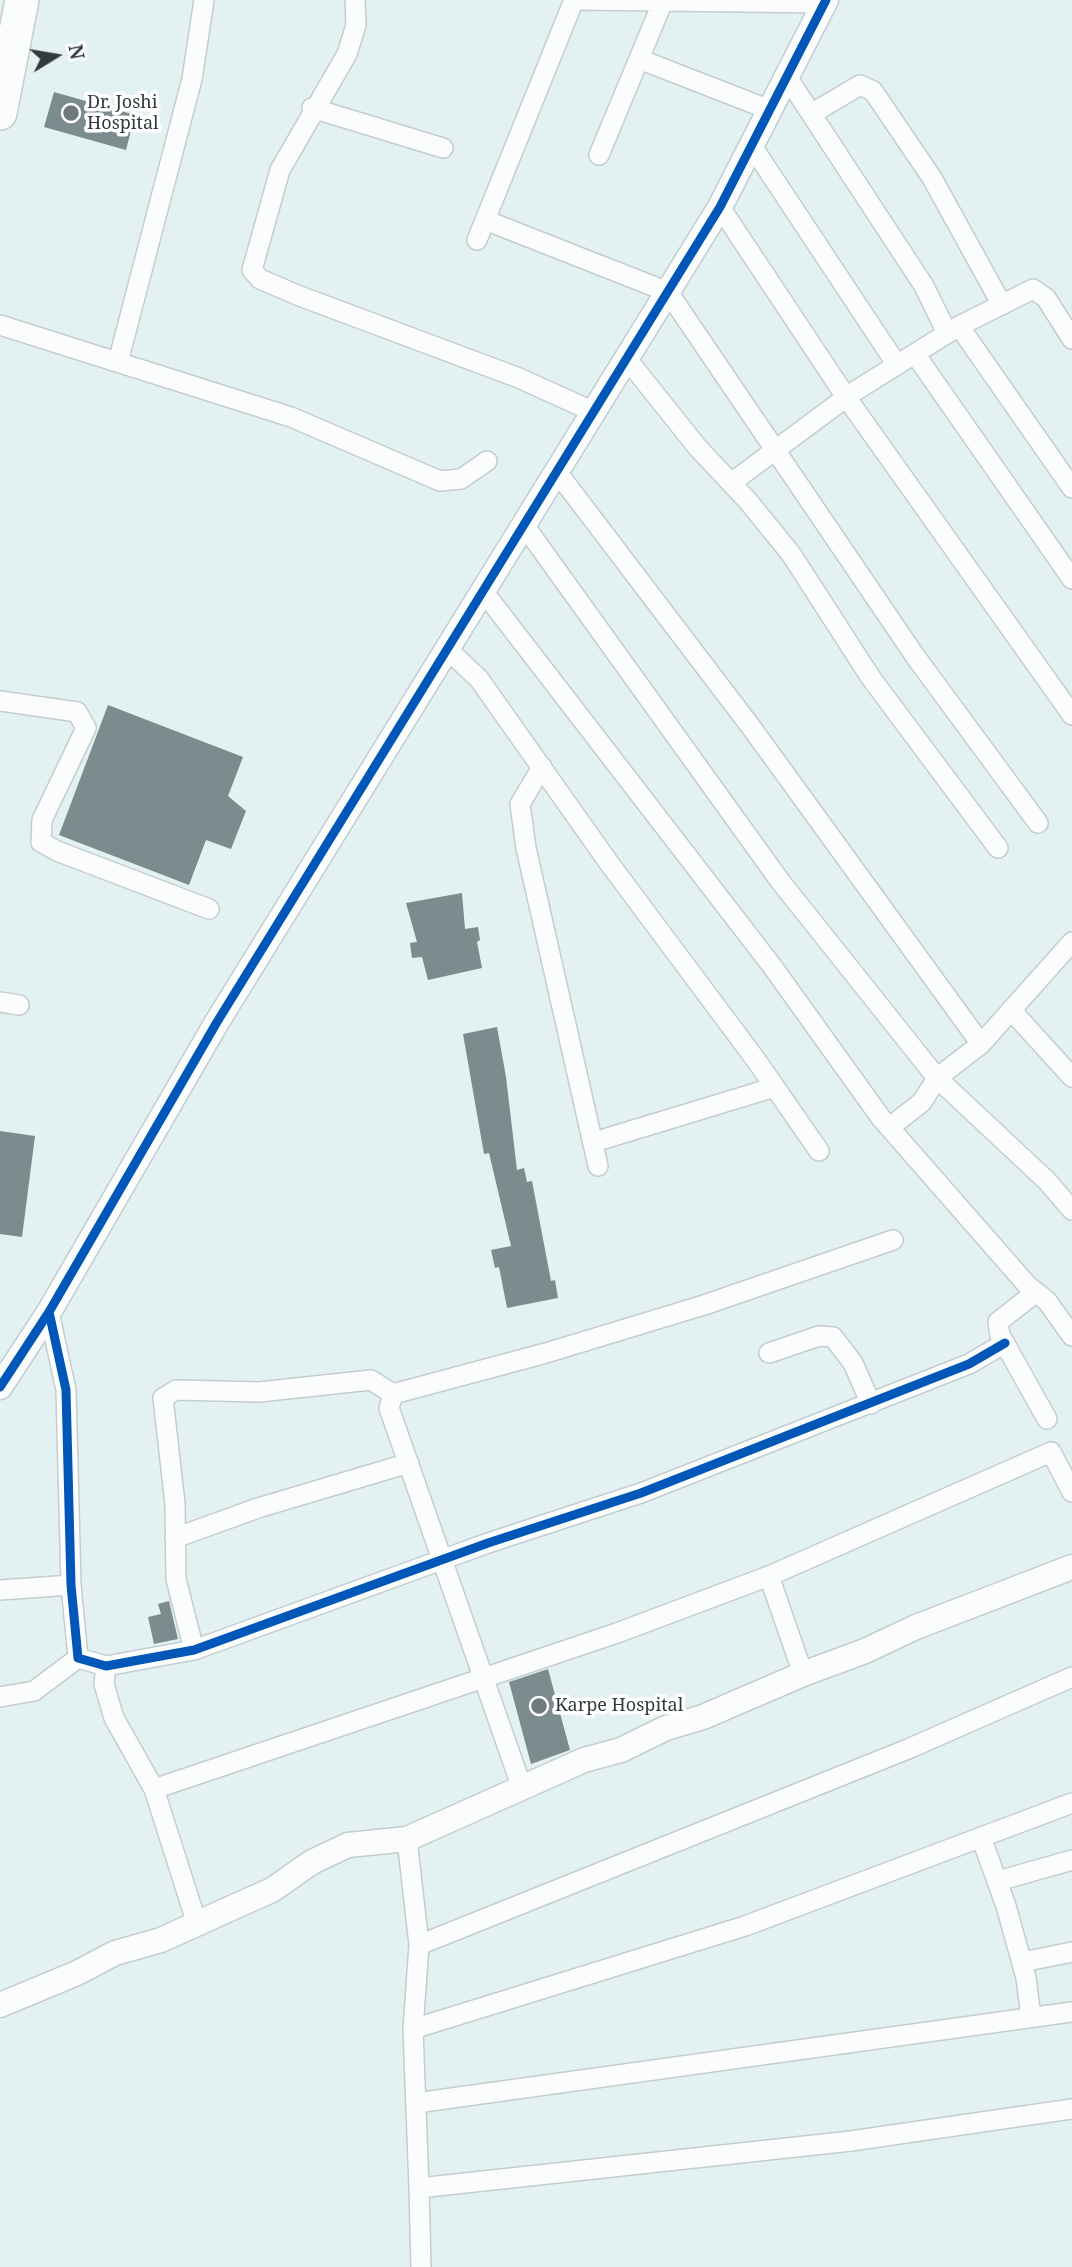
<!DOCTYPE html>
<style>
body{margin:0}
#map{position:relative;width:1072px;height:2267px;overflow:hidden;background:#e4f1f3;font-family:"Noto Serif",serif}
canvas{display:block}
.north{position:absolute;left:21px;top:21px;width:70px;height:70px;-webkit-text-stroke:5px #fff;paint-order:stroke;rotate:79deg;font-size:19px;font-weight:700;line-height:28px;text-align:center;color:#313a3c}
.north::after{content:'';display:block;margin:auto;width:24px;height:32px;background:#313a3c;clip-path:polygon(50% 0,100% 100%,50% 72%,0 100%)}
</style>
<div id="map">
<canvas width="1072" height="2267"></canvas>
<div class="north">N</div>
</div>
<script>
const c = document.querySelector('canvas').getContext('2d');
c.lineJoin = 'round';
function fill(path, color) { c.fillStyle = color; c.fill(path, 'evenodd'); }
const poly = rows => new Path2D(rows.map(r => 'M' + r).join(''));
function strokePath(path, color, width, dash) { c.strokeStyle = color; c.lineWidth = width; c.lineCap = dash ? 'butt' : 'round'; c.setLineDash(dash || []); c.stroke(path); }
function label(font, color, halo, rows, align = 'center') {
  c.font = font + ' "Noto Serif",serif'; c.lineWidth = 7; c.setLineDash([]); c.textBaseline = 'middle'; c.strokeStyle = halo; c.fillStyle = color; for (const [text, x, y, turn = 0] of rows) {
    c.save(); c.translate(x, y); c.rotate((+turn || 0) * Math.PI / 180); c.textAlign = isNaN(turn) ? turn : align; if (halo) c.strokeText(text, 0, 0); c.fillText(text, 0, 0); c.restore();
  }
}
fill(poly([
 [54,92,135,115,126,150,44,127],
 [108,705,243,757,228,796,246,811,231,849,206,840,189,885,59,835],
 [462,893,465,929,478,927,480,940,477,942,482,968,428,980,422,957,412,958,410,943,417,942,406,903],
 [497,1027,506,1077,517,1170,524,1168,527,1182,532,1181,551,1281,555,1280,558,1298,507,1308,499,1267,495,1268,491,1250,511,1246,489,1153,484,1154,463,1034],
 [0,1131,35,1136,22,1237,0,1234],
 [169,1601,178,1639,154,1644,148,1617,161,1614,158,1604],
 [548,1669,570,1750,531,1764,509,1682]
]), '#7c8b8d');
const minor = poly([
 [355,0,356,25,347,54,280,170,252,270,260,279,297,295,519,378,594,412],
 [581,0,824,3],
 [639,59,770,110],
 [787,77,924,286,947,333],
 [312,108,443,148],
 [811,114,860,85,873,91,932,178,1002,305],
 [752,146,897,365],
 [599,155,663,1],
 [720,207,846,397,1072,715],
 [485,220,668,292,915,656,1038,823],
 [477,240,574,0],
 [0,325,291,417,440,481,461,479,487,461],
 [959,326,1072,488],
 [915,354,1072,579],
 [627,359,698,448,748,501,791,554,871,678,998,848],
 [118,362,192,79,204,0],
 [557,472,751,727,981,1044,1072,942],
 [731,483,852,393,959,326,1033,289,1046,298,1072,339],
 [524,525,780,881,937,1078,1047,1181,1072,1210],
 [483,591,772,966,881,1118,1028,1286,1047,1301,1072,1336],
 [447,649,479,679,609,863,756,1060,819,1151],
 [0,701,77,712,86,728,42,820,41,842,57,851,209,909],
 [542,767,520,804,526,848,598,1166],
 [0,1002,19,1005],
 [1011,1010,1072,1077],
 [890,1127,922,1102,937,1078,981,1044],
 [594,1142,775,1087],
 [1036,1292,998,1322,1000,1335,1047,1419],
 [49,1312,66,1390,71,1585,78,1658,106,1666,194,1650,488,1543,641,1493,969,1364,1005,1343],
 [769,1353,819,1336,833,1337,853,1363,871,1404],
 [175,1538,258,1508,409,1463],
 [769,1576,803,1674],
 [0,1590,71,1585],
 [194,1650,176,1579,175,1504,163,1398,176,1390,259,1392,371,1380,393,1394],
 [106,1666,104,1684,114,1718,154,1789],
 [0,1697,34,1691,78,1658],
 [522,1788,389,1408,393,1394,546,1353,704,1305,893,1240],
 [981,1837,1006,1906,1026,1978,1031,2017],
 [407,1839,419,1945,413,2029,419,2188,851,2141,1072,2109],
 [998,1881,1072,1860],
 [197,1924,154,1789,617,1633,769,1576,1051,1452,1072,1492],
 [419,1945,908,1749,1072,1677],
 [1022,1962,1072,1952],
 [413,2029,745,1926,1072,1803],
 [416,2103,1072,2012],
 [419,2188,421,2267]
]);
const tertiary = poly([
 [0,1387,49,1312,217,1022,720,207,826,0],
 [0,2005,77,1973,115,1953,161,1940,236,1906,272,1890,312,1862,348,1845,407,1839,584,1760,621,1750,666,1728,703,1717,803,1674,865,1651,916,1627,1072,1567]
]);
const trunk = poly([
 [0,113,22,0]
]);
strokePath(minor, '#c3cdcf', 22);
strokePath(tertiary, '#c3cdcf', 27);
strokePath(trunk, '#c3cdcf', 36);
strokePath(minor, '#fbfdfd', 19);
strokePath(tertiary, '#fbfdfd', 24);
strokePath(trunk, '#fbfdfd', 33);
strokePath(poly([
 [49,1312,66,1390,71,1585,78,1658,106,1666,194,1650,488,1543,641,1493,969,1364,1005,1343],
 [0,1387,49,1312,217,1022,720,207,826,0]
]), '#0057b8', 9);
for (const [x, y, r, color] of [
 [71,113,9,"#707a7c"],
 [539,1706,9,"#707a7c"]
]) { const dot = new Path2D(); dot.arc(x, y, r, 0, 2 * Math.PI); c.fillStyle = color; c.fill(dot); strokePath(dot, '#fff', 2.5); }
label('18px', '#313a3c', '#fff', [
 ["Dr. Joshi",87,103],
 ["Hospital",87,124],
 ["Karpe Hospital",555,1706]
], 'left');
</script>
